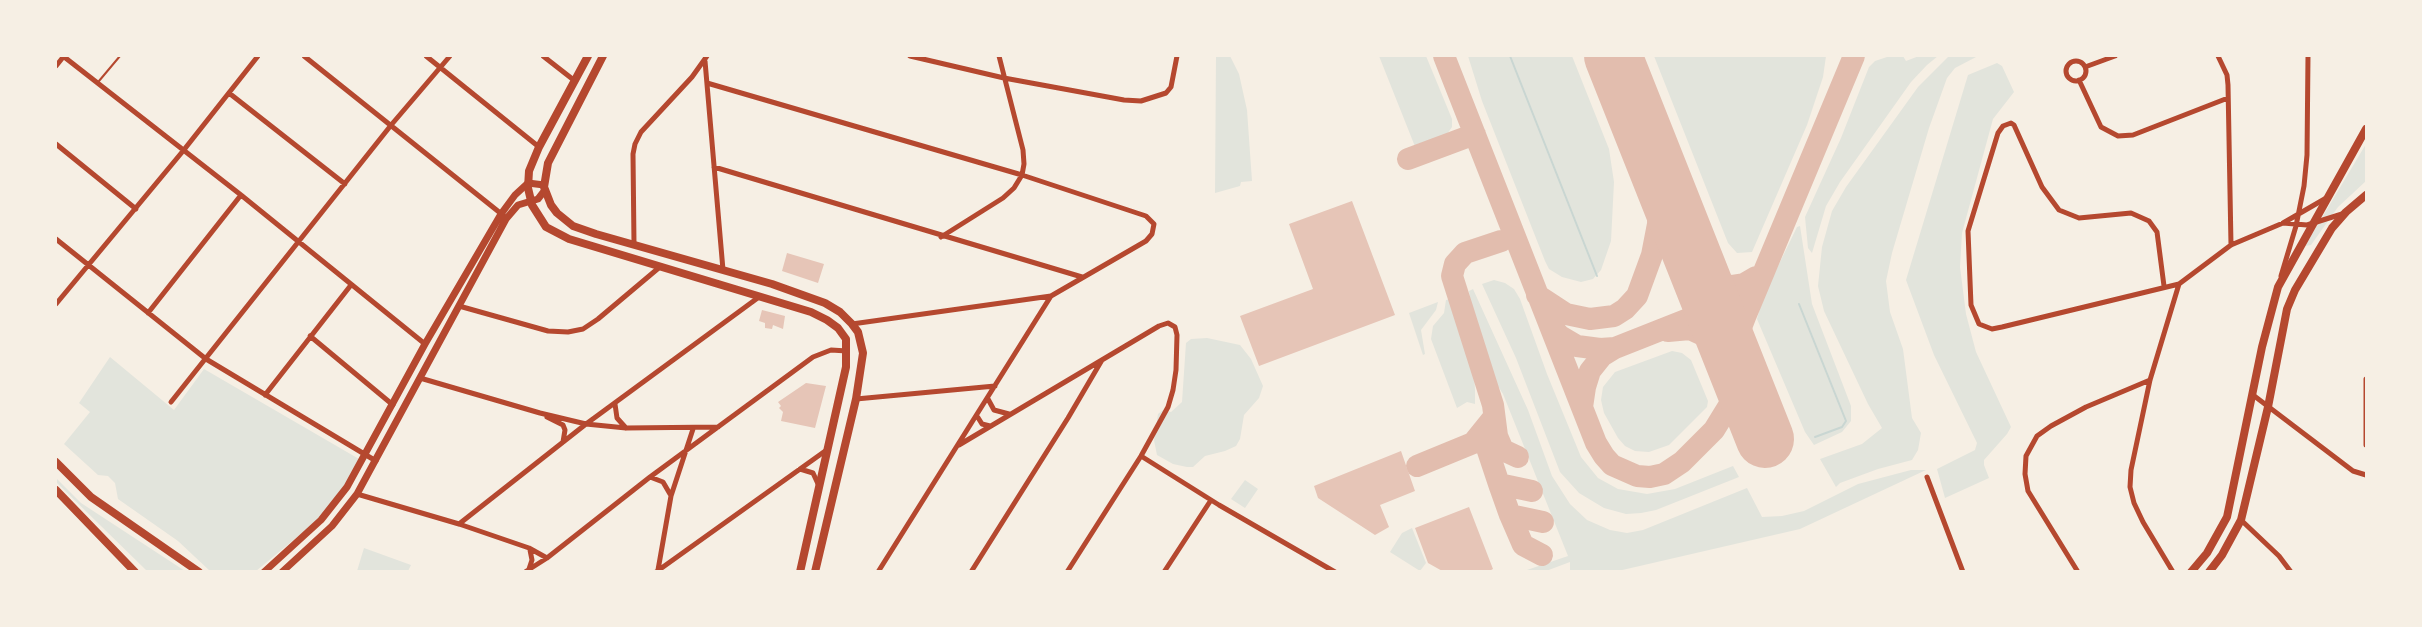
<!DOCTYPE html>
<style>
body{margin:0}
#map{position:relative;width:2422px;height:627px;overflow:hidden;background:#f6efe4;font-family:Raleway,sans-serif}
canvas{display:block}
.frame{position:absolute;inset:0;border:57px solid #f6efe4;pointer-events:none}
</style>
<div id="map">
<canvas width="2422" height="627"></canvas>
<div class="frame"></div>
</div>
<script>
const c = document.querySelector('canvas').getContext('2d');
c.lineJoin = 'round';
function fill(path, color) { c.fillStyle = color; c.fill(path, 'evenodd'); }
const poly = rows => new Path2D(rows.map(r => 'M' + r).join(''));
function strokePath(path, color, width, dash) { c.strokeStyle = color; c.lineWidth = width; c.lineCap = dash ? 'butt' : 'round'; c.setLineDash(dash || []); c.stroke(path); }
fill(poly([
 [1216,56,1230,56,1239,74,1247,110,1252,181,1241,182,1240,186,1215,193],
 [1379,56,1426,56,1452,119,1452,127,1445,137,1416,149],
 [1468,56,1572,56,1609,149,1614,182,1611,241,1601,270,1593,279,1581,282,1562,277,1549,269,1545,261,1482,101],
 [1654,56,1826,56,1823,77,1807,125,1752,252,1737,253,1728,243],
 [1890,56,1903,56,1906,61,1919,56,1938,56,1927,65,1911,82,1840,182,1826,206,1812,253,1808,248,1805,217,1841,138,1869,67,1875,61],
 [1949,56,1978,56,1955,68,1947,78,1929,128,1892,253,1886,281,1890,312,1903,349,1912,418,1921,433,1918,450,1912,460,1878,469,1840,483,1836,487,1820,459,1862,444,1882,428,1868,404,1824,311,1818,286,1822,247,1832,211,1846,187,1918,87],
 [1997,63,2002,66,2014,92,1993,119,1962,233,1960,267,1966,314,1976,352,2011,427,2007,434,1984,460,1984,465,1989,478,1945,498,1937,469,1975,450,1977,443,1934,355,1906,280,1968,75],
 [2366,144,2366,181,2338,207,2311,245,2305,246],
 [1800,226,1812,304,1851,406,1851,421,1842,432,1814,445,1805,432,1757,319,1763,297,1797,227],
 [1494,280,1505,283,1514,289,1520,299,1547,374,1581,457,1598,478,1618,489,1647,494,1675,489,1733,466,1739,477,1656,510,1641,513,1626,514,1604,508,1579,493,1560,472,1516,358,1482,284],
 [1473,289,1528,410,1552,476,1570,504,1587,520,1610,530,1627,533,1643,530,1747,488,1762,517,1782,516,1804,511,1858,484,1911,470,1926,470,1800,529,1618,571,1570,571,1570,562,1546,571,1524,571,1568,556,1503,394,1487,369,1474,324,1469,291],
 [1450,299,1474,372,1475,390,1475,404,1467,402,1457,408,1431,339,1433,326,1444,313,1446,300],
 [1438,302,1436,310,1421,330,1425,354,1423,355,1409,313],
 [1207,338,1240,345,1251,359,1263,386,1259,398,1244,415,1240,439,1236,446,1225,451,1205,456,1193,467,1187,467,1173,464,1157,455,1154,440,1158,414,1163,410,1171,412,1182,402,1186,343,1191,339],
 [1672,351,1682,353,1691,360,1708,401,1707,407,1669,445,1649,452,1635,451,1625,446,1618,438,1604,413,1601,400,1603,387,1615,372],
 [110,357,174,410,204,369,359,459,346,485,320,518,256,571,210,571,178,541,118,499,115,483,108,476,98,475,64,444,90,412,79,403],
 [56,478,81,503,185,571,147,571,56,482],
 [1245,480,1258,489,1245,508,1231,499],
 [1412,528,1426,563,1420,571,1390,552,1402,533],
 [364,548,411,565,408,571,357,571]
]), '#e2e4dc');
strokePath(poly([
 [1510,56,1597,276],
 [1799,304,1846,421,1842,427,1815,437]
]), '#c9d6d2', 2);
strokePath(poly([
 [1444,56,1596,443,1604,456,1612,465,1637,476,1650,477,1664,474,1682,462,1714,430,1738,391,1742,381,1740,330,1745,317,1854,56],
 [1408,159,1475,134],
 [1501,241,1465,253,1455,264,1452,276,1493,405,1497,436,1503,450,1518,457],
 [1694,261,1711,280,1721,284,1731,286,1744,284,1756,277],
 [1537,295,1566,314,1590,319,1614,316,1625,309,1637,296,1652,255,1658,224,1659,205,1650,150],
 [1551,326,1560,336,1577,346,1600,349,1615,348,1602,356,1590,371,1585,387,1582,407],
 [1668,331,1690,329,1716,341,1728,359],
 [1615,348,1739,299,1758,282],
 [1417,466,1473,443,1494,417,1486,445,1499,484,1532,491],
 [1499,484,1510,515,1543,522],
 [1510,515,1523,545,1542,555]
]), '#e2bdae', 22);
strokePath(poly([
 [1613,56,1765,439]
]), '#e2bdae', 58);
fill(poly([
 [1352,201,1395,315,1259,366,1240,316,1313,289,1289,224],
 [787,253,824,264,818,283,782,271],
 [762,310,785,316,783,329,773,325,772,329,765,328,765,323,759,321],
 [806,383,826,386,815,428,781,421,783,412,779,408,781,406,778,402],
 [1401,451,1415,491,1380,505,1389,527,1375,535,1318,498,1314,486],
 [1469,507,1493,569,1487,572,1444,572,1428,563,1415,528]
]), '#e6c5b7');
strokePath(poly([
 [99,81,120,56]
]), '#b5482f', 2);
strokePath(poly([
 [63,56,241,195,425,344],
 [304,56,504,216],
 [426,56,539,147],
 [543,56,575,81],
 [910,56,1004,78,1124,100,1141,101,1166,93,1171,87,1177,56],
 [2218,56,2227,75,2228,85,2231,245],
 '2066 71a10 10 0 1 1 20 0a10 10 0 1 1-20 0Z',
 [705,61,723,270],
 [56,66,64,56],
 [2085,67,2115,56],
 [2079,80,2101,127,2118,136,2133,135,2228,98],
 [707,83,1022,175,1146,216,1154,224,1152,234,1146,241,1051,296,852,324],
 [229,93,345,184],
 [56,144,136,209],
 [714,167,1082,277],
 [2283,223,2307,225,2342,214],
 [941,237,1003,198,1014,188,1022,175,1024,164,1023,150,999,56],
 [56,239,206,359,376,461],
 [634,244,633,154,635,144,641,132,692,77,707,56],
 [2281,276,2296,226,2304,186,2307,155,2308,56],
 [2164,286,2157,232,2149,221,2131,213,2079,218,2059,210,2042,187,2014,125,2011,123,2003,126,1998,133,1968,231,1971,305,1979,324,1992,329,2002,327,2179,284],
 [56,304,183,151,258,56],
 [459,306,548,331,568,332,583,329,598,319,661,266],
 [148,313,241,195],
 [310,336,393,405],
 [420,378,540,413,586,424,626,428,718,427],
 [2366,379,2366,445],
 [265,395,351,285],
 [2253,395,2353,471,2366,475],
 [856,399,995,386],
 [988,399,994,410,1009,414],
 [171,402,392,124,450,56],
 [615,404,617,418,626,428],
 [977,416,982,424,990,426],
 [547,417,563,425,565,430,563,442],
 [959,445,1159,326,1168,323,1175,327,1177,335,1176,370,1173,390,1168,407,1141,456,1067,572],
 [1141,456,1219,505,1335,572],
 [800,469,813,473,819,486],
 [650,477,663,482,670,494],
 [1927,477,1963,572],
 [357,494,459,524,529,548,547,558],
 [2241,520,2279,556,2291,572],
 [459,524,586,424,759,297],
 [529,569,532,560,530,550],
 [658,570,671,496,693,429],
 [525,572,547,558,650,477,813,357,831,350,847,351],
 [656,572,828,449],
 [878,572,1051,296],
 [971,572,1068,418,1102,360],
 [1164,572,1211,500],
 [2078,572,2028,491,2025,474,2026,456,2037,436,2051,426,2086,407,2150,380],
 [2173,572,2143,522,2134,503,2130,487,2131,470,2150,380,2179,284,2231,245,2283,223,2328,197]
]), '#b5482f', 5);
strokePath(poly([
 [264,572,321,520,347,487,425,344,501,214,515,195,528,183,544,185],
 [282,572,332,526,357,494,506,219,518,205,538,199,545,190]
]), '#b5482f', 7);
strokePath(poly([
 [588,56,539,147,529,171,528,188,532,205,546,227,569,239,811,312,827,320,838,328,846,339,846,367,800,572],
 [603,56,548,163,544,187,551,205,557,213,573,226,596,234,772,284,825,303,840,312,852,324,858,332,863,353,856,399,815,572],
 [2191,572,2207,553,2227,517,2262,347,2278,287,2366,129],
 [2209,572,2222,555,2241,520,2268,407,2287,309,2295,290,2332,228,2346,212,2366,195]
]), '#b5482f', 8);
strokePath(poly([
 [56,462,91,497,199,572],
 [56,490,135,572]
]), '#b5482f', 8);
</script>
